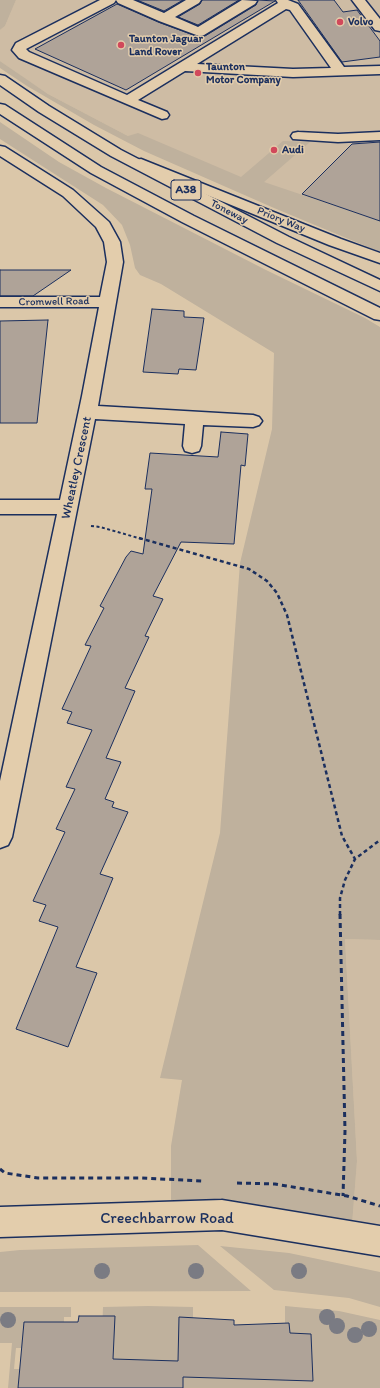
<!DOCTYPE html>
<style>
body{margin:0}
canvas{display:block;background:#dbc7a9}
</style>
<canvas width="380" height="1388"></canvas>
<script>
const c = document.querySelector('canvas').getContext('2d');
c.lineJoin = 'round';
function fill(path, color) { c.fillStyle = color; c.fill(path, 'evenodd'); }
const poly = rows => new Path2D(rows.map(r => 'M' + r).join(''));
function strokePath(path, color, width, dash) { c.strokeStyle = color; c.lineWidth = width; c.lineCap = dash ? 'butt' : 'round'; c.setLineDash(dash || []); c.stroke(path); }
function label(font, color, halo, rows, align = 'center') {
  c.font = font + ' Itim,sans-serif'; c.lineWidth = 3; c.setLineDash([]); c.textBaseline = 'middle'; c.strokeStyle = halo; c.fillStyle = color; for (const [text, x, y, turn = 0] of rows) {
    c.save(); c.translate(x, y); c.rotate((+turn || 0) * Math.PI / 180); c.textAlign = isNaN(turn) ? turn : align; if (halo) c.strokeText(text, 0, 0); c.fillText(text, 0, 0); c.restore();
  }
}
fill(poly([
 [16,0,380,0,380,244,128,136,48,94,27,80,0,61,0,30,5,26],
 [345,939,380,940,380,1230,352,1225,357,1161]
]), '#cebca4');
fill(poly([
 [0,0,16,0,5,26,0,30],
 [0,61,48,94,128,136,138,133,241,177,283,141,310,142,264,182,380,221,380,252,274,208,144,151,94,125,27,86,0,68],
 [0,122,59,162,106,188,266,270,365,318,380,327,380,940,345,939,357,1161,352,1225,222,1201,171,1200,171,1146,182,1080,160,1078,220,833,240,563,272,429,274,353,161,284,140,275,135,268,130,245,122,225,103,205,0,139],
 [198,1245,251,1291,0,1292,0,1252,20,1250],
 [220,1246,289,1253,380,1272,380,1307,349,1298,274,1290],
 [148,1306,193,1307,193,1324,252,1379,313,1381,311,1334,290,1333,289,1324,285,1324,285,1306,339,1311,380,1320,380,1388,183,1388,183,1361,100,1388,103,1307],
 [0,1307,71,1307,71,1317,64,1317,64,1322,24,1322,22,1348,16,1348,14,1369,20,1369,18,1388,8,1388,12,1343,0,1343]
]), '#bfb19d');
const building = poly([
 [137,0,183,0,164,11,137,0],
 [202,0,239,0,198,25,178,17,200,4,202,0],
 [258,0,275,1,126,90,35,49,117,4,158,22,199,37,205,36,256,5,258,0],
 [298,0,334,0,343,12,357,10,380,41,380,57,342,62,298,0],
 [380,142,380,221,302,194,352,144,380,142],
 [0,270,71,270,33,296,0,296,0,270],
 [152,309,184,311,184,317,204,318,196,370,179,369,178,374,143,372,152,309],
 [48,320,37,423,0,423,0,321,48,320],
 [221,432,248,434,245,466,241,465,234,544,181,542,153,596,163,599,145,636,149,637,125,688,135,691,106,758,121,762,105,799,114,802,112,807,128,812,100,874,113,878,76,967,97,973,68,1047,16,1029,58,927,39,921,46,905,33,901,65,832,56,829,75,789,66,787,92,730,67,723,72,712,62,709,91,646,85,645,104,608,100,606,126,557,131,551,143,554,152,489,145,489,150,453,218,457,221,432],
 [79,1316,115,1316,113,1359,178,1361,179,1317,234,1320,234,1325,289,1323,290,1333,311,1334,313,1381,183,1377,183,1388,18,1388,24,1322,78,1322,79,1316]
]);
fill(building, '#afa398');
strokePath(building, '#1b2f5e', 1);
const minor = poly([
 [100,0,133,0,164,13,186,0,201,0,199,3,175,17,198,27,242,0,257,1,255,4,204,35,199,36,159,21,118,3,116,0,114,3,26,49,29,52,127,95,278,3,276,0,288,0,298,4,344,67,380,66,380,74,293,77,185,71,138,100,167,112,169,115,167,118,162,119,19,58,12,50,16,43,100,0],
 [286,9,290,10,331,68,293,69,197,64,286,9],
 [352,0,365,0,380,19,380,31,375,30,352,0],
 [298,132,338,134,380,132,380,140,338,142,293,139,291,136,293,133,298,132],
 [0,146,5,147,73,190,109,222,120,242,123,262,98,406,253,415,259,417,262,421,259,425,253,427,203,425,201,446,199,451,192,453,185,451,183,446,185,424,95,419,12,837,8,845,0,848,0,781,57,514,0,514,0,500,60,500,82,396,99,307,0,307,0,297,100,297,107,262,104,242,96,227,63,196,0,156,0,146],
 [141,159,341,239,380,253,380,263,329,245,136,166,134,163,136,160,141,159],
 [222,1200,380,1226,380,1256,222,1230,0,1237,0,1207,222,1200]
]);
const major = poly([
 [0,75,5,76,49,106,121,150,289,237,380,280,380,291,277,243,111,156,39,112,0,85,0,75],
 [0,104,5,105,101,167,194,216,380,308,380,320,374,319,182,222,91,173,0,114,0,104]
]);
strokePath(minor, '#1b2f5e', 3);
strokePath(major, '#1b2f5e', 3);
strokePath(poly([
 [91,526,100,527,142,539]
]), '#1b2f5e', 2, [3, 2.5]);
strokePath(poly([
 [139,538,249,569,267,581,277,593,287,615,342,836,355,859],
 [340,915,340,898,345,880,355,859,380,840]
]), '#1b2f5e', 2.5, [4, 3]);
strokePath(poly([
 [340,914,345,1131,343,1196],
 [0,1169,5,1173,38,1178,142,1178,202,1181],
 [237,1183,275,1184,347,1196,380,1206]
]), '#1b2f5e', 3, [5, 4]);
fill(minor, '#e3cdac');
fill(major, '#e3cdac');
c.fillStyle = '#7a7b83';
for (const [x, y] of [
 [102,1271],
 [196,1271],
 [299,1271],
 [327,1317],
 [8,1320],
 [337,1326],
 [369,1329],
 [355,1335]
]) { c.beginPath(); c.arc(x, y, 8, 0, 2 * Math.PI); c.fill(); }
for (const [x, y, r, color] of [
 [340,22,4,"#d1495b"],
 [121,45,4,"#d1495b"],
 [198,73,4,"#d1495b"],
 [274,150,4,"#d1495b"]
]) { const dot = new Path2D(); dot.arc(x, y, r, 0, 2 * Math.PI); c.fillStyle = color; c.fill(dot); strokePath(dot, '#e3cdac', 1.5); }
label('bold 11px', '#1b2f5e', '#e3cdac', [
 ["Volvo",348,22],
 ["Taunton Jaguar",129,39],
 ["Land Rover",129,52],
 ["Taunton",206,67],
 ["Motor Company",206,80],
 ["Audi",282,150]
], 'left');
label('11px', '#1b2f5e', '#e3cdac', [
 ["Toneway",229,212,27],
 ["Priory Way",281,220,22],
 ["Cromwell Road",54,302,-1]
]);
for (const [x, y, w] of [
 [186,190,30]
]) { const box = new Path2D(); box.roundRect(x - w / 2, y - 10, w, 20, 3); c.fillStyle = '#e3cdac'; c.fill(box); strokePath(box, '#1b2f5e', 1); }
label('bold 12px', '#1b2f5e', null, [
 ["A38",186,190]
]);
label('13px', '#1b2f5e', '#e3cdac', [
 ["Wheatley Crescent",77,468,-78]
]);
label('16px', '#1b2f5e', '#e3cdac', [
 ["Creechbarrow Road",167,1219]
]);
</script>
